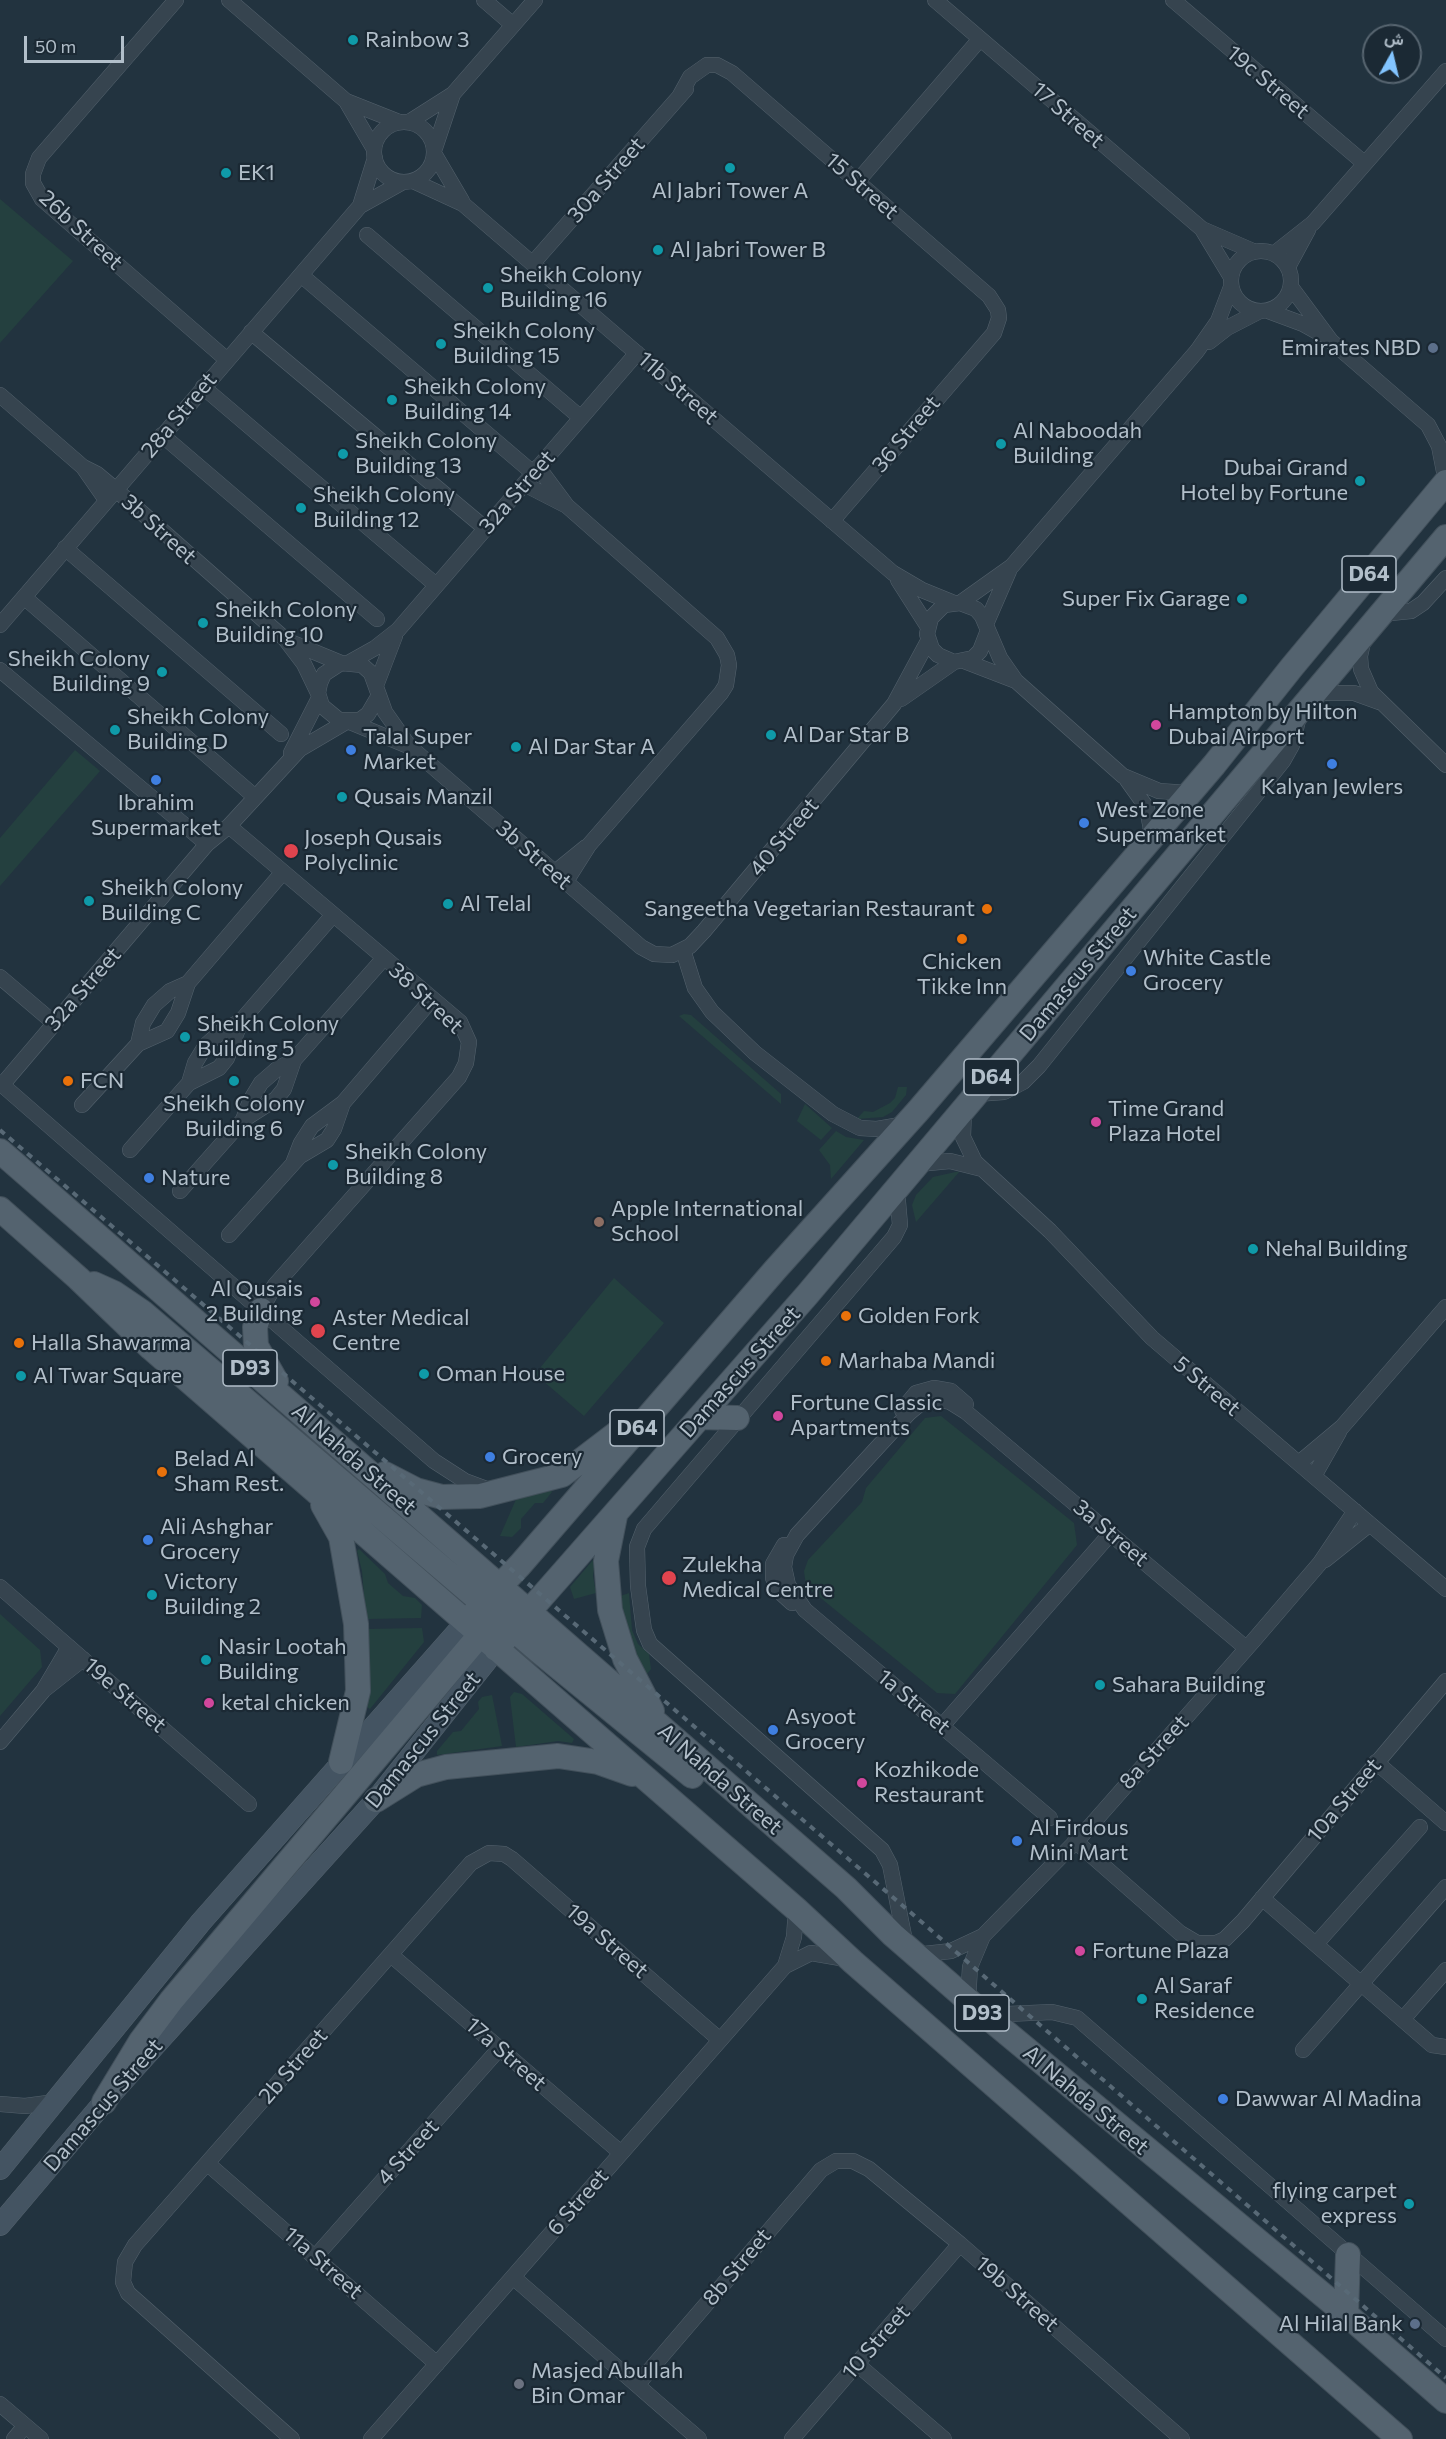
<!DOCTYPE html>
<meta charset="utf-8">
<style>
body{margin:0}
#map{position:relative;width:1446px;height:2439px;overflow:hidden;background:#22333f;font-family:Commissioner,Vazirmatn,sans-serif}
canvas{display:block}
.north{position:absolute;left:1362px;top:24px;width:60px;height:60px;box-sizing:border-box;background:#1b2934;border:2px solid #576570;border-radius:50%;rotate:8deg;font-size:16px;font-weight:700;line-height:24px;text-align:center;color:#b2bfca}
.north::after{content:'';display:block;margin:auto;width:21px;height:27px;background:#82c4ff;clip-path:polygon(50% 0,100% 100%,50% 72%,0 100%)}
.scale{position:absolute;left:24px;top:36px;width:100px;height:27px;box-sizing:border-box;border:3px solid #b2bfca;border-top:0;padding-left:8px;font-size:18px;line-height:21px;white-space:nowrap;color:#b2bfca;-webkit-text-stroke:4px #1b2934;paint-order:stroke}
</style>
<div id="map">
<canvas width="1446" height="2439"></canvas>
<div class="north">ش</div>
<div class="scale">50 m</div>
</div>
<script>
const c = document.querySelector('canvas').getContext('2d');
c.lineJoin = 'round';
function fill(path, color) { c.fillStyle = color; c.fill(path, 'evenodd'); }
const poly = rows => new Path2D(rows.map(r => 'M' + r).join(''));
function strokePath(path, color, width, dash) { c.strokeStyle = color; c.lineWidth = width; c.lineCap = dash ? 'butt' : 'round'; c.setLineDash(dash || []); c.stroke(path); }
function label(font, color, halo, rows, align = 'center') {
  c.font = font + ' Commissioner,sans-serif'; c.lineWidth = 4.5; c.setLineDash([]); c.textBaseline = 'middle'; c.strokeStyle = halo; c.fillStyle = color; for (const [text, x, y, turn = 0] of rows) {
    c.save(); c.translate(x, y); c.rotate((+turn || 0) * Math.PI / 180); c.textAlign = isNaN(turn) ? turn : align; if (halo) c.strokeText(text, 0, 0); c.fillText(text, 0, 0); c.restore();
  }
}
fill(poly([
 [0,199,73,261,0,343],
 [75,750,100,771,0,886,0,838],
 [684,1014,691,1015,781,1094,781,1104,679,1016],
 [898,1087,907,1087,906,1095,892,1112,883,1117,857,1119,864,1111,873,1112,890,1103,895,1098],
 [805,1104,832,1128,821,1140,797,1121],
 [836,1131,846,1137,864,1140,831,1179,830,1165,819,1150],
 [960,1171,916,1222,912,1205,916,1195,933,1177],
 [614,1278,664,1323,584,1416,535,1374],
 [941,1416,1074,1523,1077,1545,955,1694,937,1693,806,1586,804,1571,808,1560,862,1502,866,1488,925,1418],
 [551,1489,552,1492,543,1503,535,1503,521,1519,521,1528,512,1537,500,1536,517,1497],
 [359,1549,385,1574,388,1583,403,1596,415,1598,422,1605,421,1618,366,1619,362,1571,357,1551],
 [593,1560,595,1560,593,1576,596,1593,574,1599,570,1587],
 [629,1593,632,1630,638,1644,649,1654,651,1669,640,1683,615,1598],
 [0,1614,40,1650,42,1667,0,1716],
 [422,1628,424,1642,370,1709,367,1707,368,1629],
 [514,1692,522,1694,574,1739,572,1743,558,1741,516,1747,510,1697],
 [492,1695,502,1746,437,1755,437,1751,453,1732,461,1731,479,1709,478,1702,482,1697]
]), '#24403f');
const minor = poly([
 [176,0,39,158,33,174,33,183,42,199,226,359],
 [229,0,346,101,399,122],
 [484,0,513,25],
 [935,0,1202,229,1253,251],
 [1173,0,1364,163],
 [679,97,690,77,707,65,717,65,732,73,989,296,998,310,999,318,994,333,832,521],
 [346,101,374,149],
 '374 152a30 30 0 1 1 60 0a30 30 0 1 1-60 0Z',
 [409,122,453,94,535,0],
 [435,148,453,94],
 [435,155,462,201],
 [413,181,463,204,893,573,922,590,954,603],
 [857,182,980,39],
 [360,206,375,158],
 [1202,229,1231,277],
 [367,235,581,418],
 '1231 281a30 30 0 1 1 60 0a30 30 0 1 1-60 0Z',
 [1275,253,1313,223,1446,71],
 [533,263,686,89],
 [1288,267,1308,230],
 [301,275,533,473],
 [1291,287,1331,341,1428,425,1439,446,1446,482],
 [1268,311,1303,324,1321,334],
 [251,332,486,529],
 [1209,342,1227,328,1260,311],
 [203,387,436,585],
 [0,395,83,467,106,500],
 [162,435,377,619],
 [83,467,97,474,115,489,285,639,304,664,318,693],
 [538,467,567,506,717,638,727,655,729,665,726,685,721,693,589,845,565,883],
 [524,484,567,506],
 [65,548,281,734],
 [898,580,928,627],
 [24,597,254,796],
 [960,603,1012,566,1197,351,1218,321,1231,287],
 [1381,614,1411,611,1423,603,1446,578],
 [986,624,1009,571],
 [0,625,360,206,403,182],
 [987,633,980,651,973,658,954,662,938,655,932,649,927,634,931,618,944,605,960,603,976,609,982,616,1000,658,1016,681,1123,776,1159,791,1188,793],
 [1364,638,1360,656,1361,669,1371,692,1446,765],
 [290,642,341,663],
 [964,661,1016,681],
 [350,662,375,648,398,630,637,353],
 [0,670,207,844],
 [377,683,395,636],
 [1314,693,1354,693,1379,702],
 [378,697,368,714,360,720,339,720,322,706,318,693,320,683,324,674,341,663,362,665,371,673,385,712,409,746,641,947,654,954,672,955,690,946,704,931,894,704,928,641],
 [901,699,954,662],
 [350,722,406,745],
 [291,753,319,698],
 [1127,780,1147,808,1152,835],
 [229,826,460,1022,469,1042,466,1063,459,1077,275,1285,261,1310],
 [554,873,586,847],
 [683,950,695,988,712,1012,755,1053,833,1114,860,1128,877,1129,906,1124],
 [0,977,54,1023],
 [138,1044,143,1023,154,1005,170,991,188,983],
 [0,1083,434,1461,465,1481,492,1491],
 [189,1083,195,1063,206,1045,222,1031,241,1021],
 [2,1085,207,844,229,826,300,749,346,722],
 [977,1094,1004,1092,1023,1082,1039,1066,1283,761,1292,745,1299,716],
 [82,1105,138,1044,167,1031,178,1013,188,983,283,872],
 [964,1111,963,1137,975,1162,1050,1231,1152,1338,1446,1589],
 [243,1120,250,1101,261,1083,277,1069,294,1060],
 [130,1150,189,1083,219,1068,227,1058,241,1021,333,915],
 [294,1161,301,1143,312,1126,343,1103],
 [919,1164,950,1161,982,1169],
 [897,1190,900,1225,894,1237,644,1529,637,1547,638,1586,644,1630,650,1644,882,1850,890,1865,906,1946],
 [180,1191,243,1120,276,1099,284,1089,294,1060,384,958],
 [229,1235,300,1156,327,1140,334,1129,343,1103,432,999],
 [902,1410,916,1393,934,1388,951,1391,966,1404],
 [1299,1463,1342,1427,1446,1307],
 [1314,1476,1339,1432],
 [784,1545,773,1564,773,1578,781,1593,792,1603],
 [1325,1560,1370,1524],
 [0,1587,249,1804],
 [45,1689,83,1659],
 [942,1726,1111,1533],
 [0,1742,43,1691,69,1647],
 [1376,1762,1446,1823],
 [1050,1818,805,1610,788,1585,784,1567,786,1555,797,1535,909,1413,921,1403,936,1399,950,1402,966,1412,1246,1648],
 [1075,1841,1180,1933,1197,1943,1216,1943,1225,1939,1243,1921,1446,1681],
 [1262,1898,1432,2045,1446,2047],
 [1316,1944,1420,1827],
 [391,1955,621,2153],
 [915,1955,951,1951,983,1936],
 [785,1966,794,1937,796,1909],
 [968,2001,970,1967,983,1936,1085,1832,1254,1640,1320,1563,1355,1511],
 [985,2015,1052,2012,1077,2018,1446,2339],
 [1403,2019,1446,1970],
 [1303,2050,1446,1887],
 [0,2104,25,2106,55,2102],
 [208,2164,437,2364],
 [316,2256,499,2049],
 [513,2277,699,2439],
 [857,2364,944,2439],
 [637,2385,821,2170,836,2161,853,2161,869,2169,960,2244,1182,2439],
 [0,2404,41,2439],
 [14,2439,25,2426],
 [292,2439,128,2293,123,2282,125,2262,135,2245,471,1863,489,1853,504,1854,512,1859,720,2040],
 [371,2439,785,1966,811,1953,846,1959],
 [792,2439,960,2244]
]);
const secondary = poly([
 [0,2169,201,1922,466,1622],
 [0,2225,104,2102,376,1800,496,1649]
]);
const primary = poly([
 [0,1151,846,1888,893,1935,985,2015,1346,2314,1446,2401],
 [0,1209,78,1278,151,1348,796,1909,853,1962,1400,2439],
 [94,1284,114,1293,142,1312,539,1651,692,1776],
 [261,1310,255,1327,256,1346,276,1381],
 [700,1417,737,1418],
 [385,1474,416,1490,442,1497,480,1496,562,1475,621,1430],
 [323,1505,341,1537,356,1624,358,1691,341,1762],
 [615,1516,606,1561,610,1610,625,1659,652,1711],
 [466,1622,520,1565,775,1270,918,1111,1214,765,1292,667,1446,482],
 [496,1649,807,1295,1446,537],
 [376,1800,416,1775,446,1767,558,1756,598,1762,632,1774],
 [104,2102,141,2041,171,2001,490,1623],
 [1346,2314,1348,2255]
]);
strokePath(minor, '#54626d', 16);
strokePath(secondary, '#54626d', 22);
strokePath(primary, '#42505b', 26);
strokePath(minor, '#36444f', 15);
strokePath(secondary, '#445462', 21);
strokePath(primary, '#54636f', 24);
strokePath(poly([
 [0,1130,917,1918,1446,2378]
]), '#586976', 4, [6, 6]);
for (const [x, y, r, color] of [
 [353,40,6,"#0f9aa8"],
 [730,168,6,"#0f9aa8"],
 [226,173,6,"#0f9aa8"],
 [658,250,6,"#0f9aa8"],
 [488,288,6,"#0f9aa8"],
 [441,344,6,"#0f9aa8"],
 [1433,348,6,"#5c6f8a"],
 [392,400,6,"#0f9aa8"],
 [1001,444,6,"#0f9aa8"],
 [343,454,6,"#0f9aa8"],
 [1360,481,6,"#0f9aa8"],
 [301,508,6,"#0f9aa8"],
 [1242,599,6,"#0f9aa8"],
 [203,623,6,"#0f9aa8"],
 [162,672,6,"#0f9aa8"],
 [1156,725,6,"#d1479c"],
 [115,730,6,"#0f9aa8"],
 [771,735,6,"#0f9aa8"],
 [516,747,6,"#0f9aa8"],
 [351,750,6,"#3f7fe0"],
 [1332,764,6,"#3f7fe0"],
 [156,780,6,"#3f7fe0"],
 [342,797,6,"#0f9aa8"],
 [1084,823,6,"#3f7fe0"],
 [291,851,8,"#e0444e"],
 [89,901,6,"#0f9aa8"],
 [448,904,6,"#0f9aa8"],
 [987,909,6,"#e8710a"],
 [962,939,6,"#e8710a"],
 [1131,971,6,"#3f7fe0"],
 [185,1037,6,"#0f9aa8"],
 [68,1081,6,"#e8710a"],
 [234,1081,6,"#0f9aa8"],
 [1096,1122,6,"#d1479c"],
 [333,1165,6,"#0f9aa8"],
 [149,1178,6,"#3f7fe0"],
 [599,1222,6,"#8d6e63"],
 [1253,1249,6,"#0f9aa8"],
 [315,1302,6,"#d1479c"],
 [846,1316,6,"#e8710a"],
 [318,1331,8,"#e0444e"],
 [19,1343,6,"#e8710a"],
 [826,1361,6,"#e8710a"],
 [424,1374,6,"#0f9aa8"],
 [21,1376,6,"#0f9aa8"],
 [778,1416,6,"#d1479c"],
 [490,1457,6,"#3f7fe0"],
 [162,1472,6,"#e8710a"],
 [148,1540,6,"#3f7fe0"],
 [669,1578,8,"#e0444e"],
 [152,1595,6,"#0f9aa8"],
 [206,1660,6,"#0f9aa8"],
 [1100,1685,6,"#0f9aa8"],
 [209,1703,6,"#d1479c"],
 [773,1730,6,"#3f7fe0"],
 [862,1783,6,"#d1479c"],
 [1017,1841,6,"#3f7fe0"],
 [1080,1951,6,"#d1479c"],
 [1142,1999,6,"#0f9aa8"],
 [1223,2099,6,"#3f7fe0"],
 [1409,2204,6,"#0f9aa8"],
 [1415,2324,6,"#5c6f8a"],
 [519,2384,6,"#6b7280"]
]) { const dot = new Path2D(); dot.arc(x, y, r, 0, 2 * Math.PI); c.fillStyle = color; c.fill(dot); strokePath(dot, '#1b2934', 2); }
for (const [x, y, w] of [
 [1369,574,54],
 [991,1077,54],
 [250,1368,54],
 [637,1428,54],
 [982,2013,54]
]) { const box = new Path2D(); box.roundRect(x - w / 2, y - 18, w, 36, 4.5); c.fillStyle = '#1b2934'; c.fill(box); strokePath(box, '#b2bfca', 1.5); }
label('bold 21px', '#b2bfca', null, [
 ["D64",1369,574],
 ["D64",991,1077],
 ["D93",250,1368],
 ["D64",637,1428],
 ["D93",982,2013]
]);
label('22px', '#b2bfca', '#1b2934', [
 ["Rainbow 3",365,40],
 ["EK1",238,173],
 ["Al Jabri Tower A",730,191,"center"],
 ["Al Jabri Tower B",670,250],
 ["Sheikh Colony",500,275],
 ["Building 16",500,300],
 ["Sheikh Colony",453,331],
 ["Building 15",453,356],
 ["Emirates NBD",1421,348,"right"],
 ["Sheikh Colony",404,387],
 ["Building 14",404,412],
 ["Al Naboodah",1013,431],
 ["Building",1013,456],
 ["Sheikh Colony",355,441],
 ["Building 13",355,466],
 ["Dubai Grand",1348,468,"right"],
 ["Hotel by Fortune",1348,493,"right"],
 ["Sheikh Colony",313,495],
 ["Building 12",313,520],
 ["Super Fix Garage",1230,599,"right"],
 ["Sheikh Colony",215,610],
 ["Building 10",215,635],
 ["Sheikh Colony",150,659,"right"],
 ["Building 9",150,684,"right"],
 ["Hampton by Hilton",1168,712],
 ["Dubai Airport",1168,737],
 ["Sheikh Colony",127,717],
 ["Building D",127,742],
 ["Al Dar Star B",783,735],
 ["Talal Super",363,737],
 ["Market",363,762],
 ["Al Dar Star A",528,747],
 ["Kalyan Jewlers",1332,787,"center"],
 ["Qusais Manzil",354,797],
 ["Ibrahim",156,803,"center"],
 ["Supermarket",156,828,"center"],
 ["West Zone",1096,810],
 ["Supermarket",1096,835],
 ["Joseph Qusais",304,838],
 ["Polyclinic",304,863],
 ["Sheikh Colony",101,888],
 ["Building C",101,913],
 ["Al Telal",460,904],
 ["Sangeetha Vegetarian Restaurant",975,909,"right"],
 ["White Castle",1143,958],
 ["Grocery",1143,983],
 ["Chicken",962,962,"center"],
 ["Tikke Inn",962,987,"center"],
 ["Sheikh Colony",197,1024],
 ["Building 5",197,1049],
 ["FCN",80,1081],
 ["Sheikh Colony",234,1104,"center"],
 ["Building 6",234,1129,"center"],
 ["Time Grand",1108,1109],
 ["Plaza Hotel",1108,1134],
 ["Sheikh Colony",345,1152],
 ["Building 8",345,1177],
 ["Nature",161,1178],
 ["Apple International",611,1209],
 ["School",611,1234],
 ["Nehal Building",1265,1249],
 ["Al Qusais",303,1289,"right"],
 ["2 Building",303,1314,"right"],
 ["Golden Fork",858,1316],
 ["Aster Medical",332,1318],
 ["Centre",332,1343],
 ["Halla Shawarma",31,1343],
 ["Marhaba Mandi",838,1361],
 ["Oman House",436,1374],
 ["Al Twar Square",33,1376],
 ["Fortune Classic",790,1403],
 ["Apartments",790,1428],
 ["Grocery",502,1457],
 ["Belad Al",174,1459],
 ["Sham Rest.",174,1484],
 ["Ali Ashghar",160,1527],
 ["Grocery",160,1552],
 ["Zulekha",682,1565],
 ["Medical Centre",682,1590],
 ["Victory",164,1582],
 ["Building 2",164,1607],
 ["Nasir Lootah",218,1647],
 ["Building",218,1672],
 ["Sahara Building",1112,1685],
 ["ketal chicken",221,1703],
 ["Asyoot",785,1717],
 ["Grocery",785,1742],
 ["Kozhikode",874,1770],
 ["Restaurant",874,1795],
 ["Al Firdous",1029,1828],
 ["Mini Mart",1029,1853],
 ["Fortune Plaza",1092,1951],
 ["Al Saraf",1154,1986],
 ["Residence",1154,2011],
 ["Dawwar Al Madina",1235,2099],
 ["flying carpet",1397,2191,"right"],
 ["express",1397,2216,"right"],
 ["Al Hilal Bank",1403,2324,"right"],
 ["Masjed Abullah",531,2371],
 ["Bin Omar",531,2396]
], 'left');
label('22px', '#b2bfca', '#1b2934', [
 ["19c Street",1268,82,40],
 ["17 Street",1068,115,41],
 ["30a Street",606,180,-49],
 ["15 Street",862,186,41],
 ["26b Street",81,230,43],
 ["11b Street",678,388,41],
 ["28a Street",179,415,-50],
 ["36 Street",906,434,-50],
 ["32a Street",517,492,-49],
 ["3b Street",159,529,42],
 ["40 Street",784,837,-50],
 ["3b Street",534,855,41],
 ["Damascus Street",1078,974,-50],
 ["32a Street",83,989,-49],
 ["38 Street",426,998,43],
 ["Damascus Street",740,1372,-48],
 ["5 Street",1207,1386,40],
 ["Al Nahda Street",354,1459,41],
 ["3a Street",1111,1533,40],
 ["19e Street",125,1695,41],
 ["1a Street",914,1702,40],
 ["Damascus Street",423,1740,-51],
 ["8a Street",1154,1752,-48],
 ["Al Nahda Street",720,1779,41],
 ["10a Street",1344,1800,-50],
 ["19a Street",607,1941,41],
 ["17a Street",506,2054,41],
 ["2b Street",293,2066,-49],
 ["Al Nahda Street",1086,2100,40],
 ["Damascus Street",103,2105,-49],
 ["4 Street",408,2152,-48],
 ["6 Street",578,2202,-49],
 ["11a Street",323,2263,41],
 ["8b Street",737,2267,-50],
 ["19b Street",1017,2294,41],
 ["10 Street",876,2342,-49]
]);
</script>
